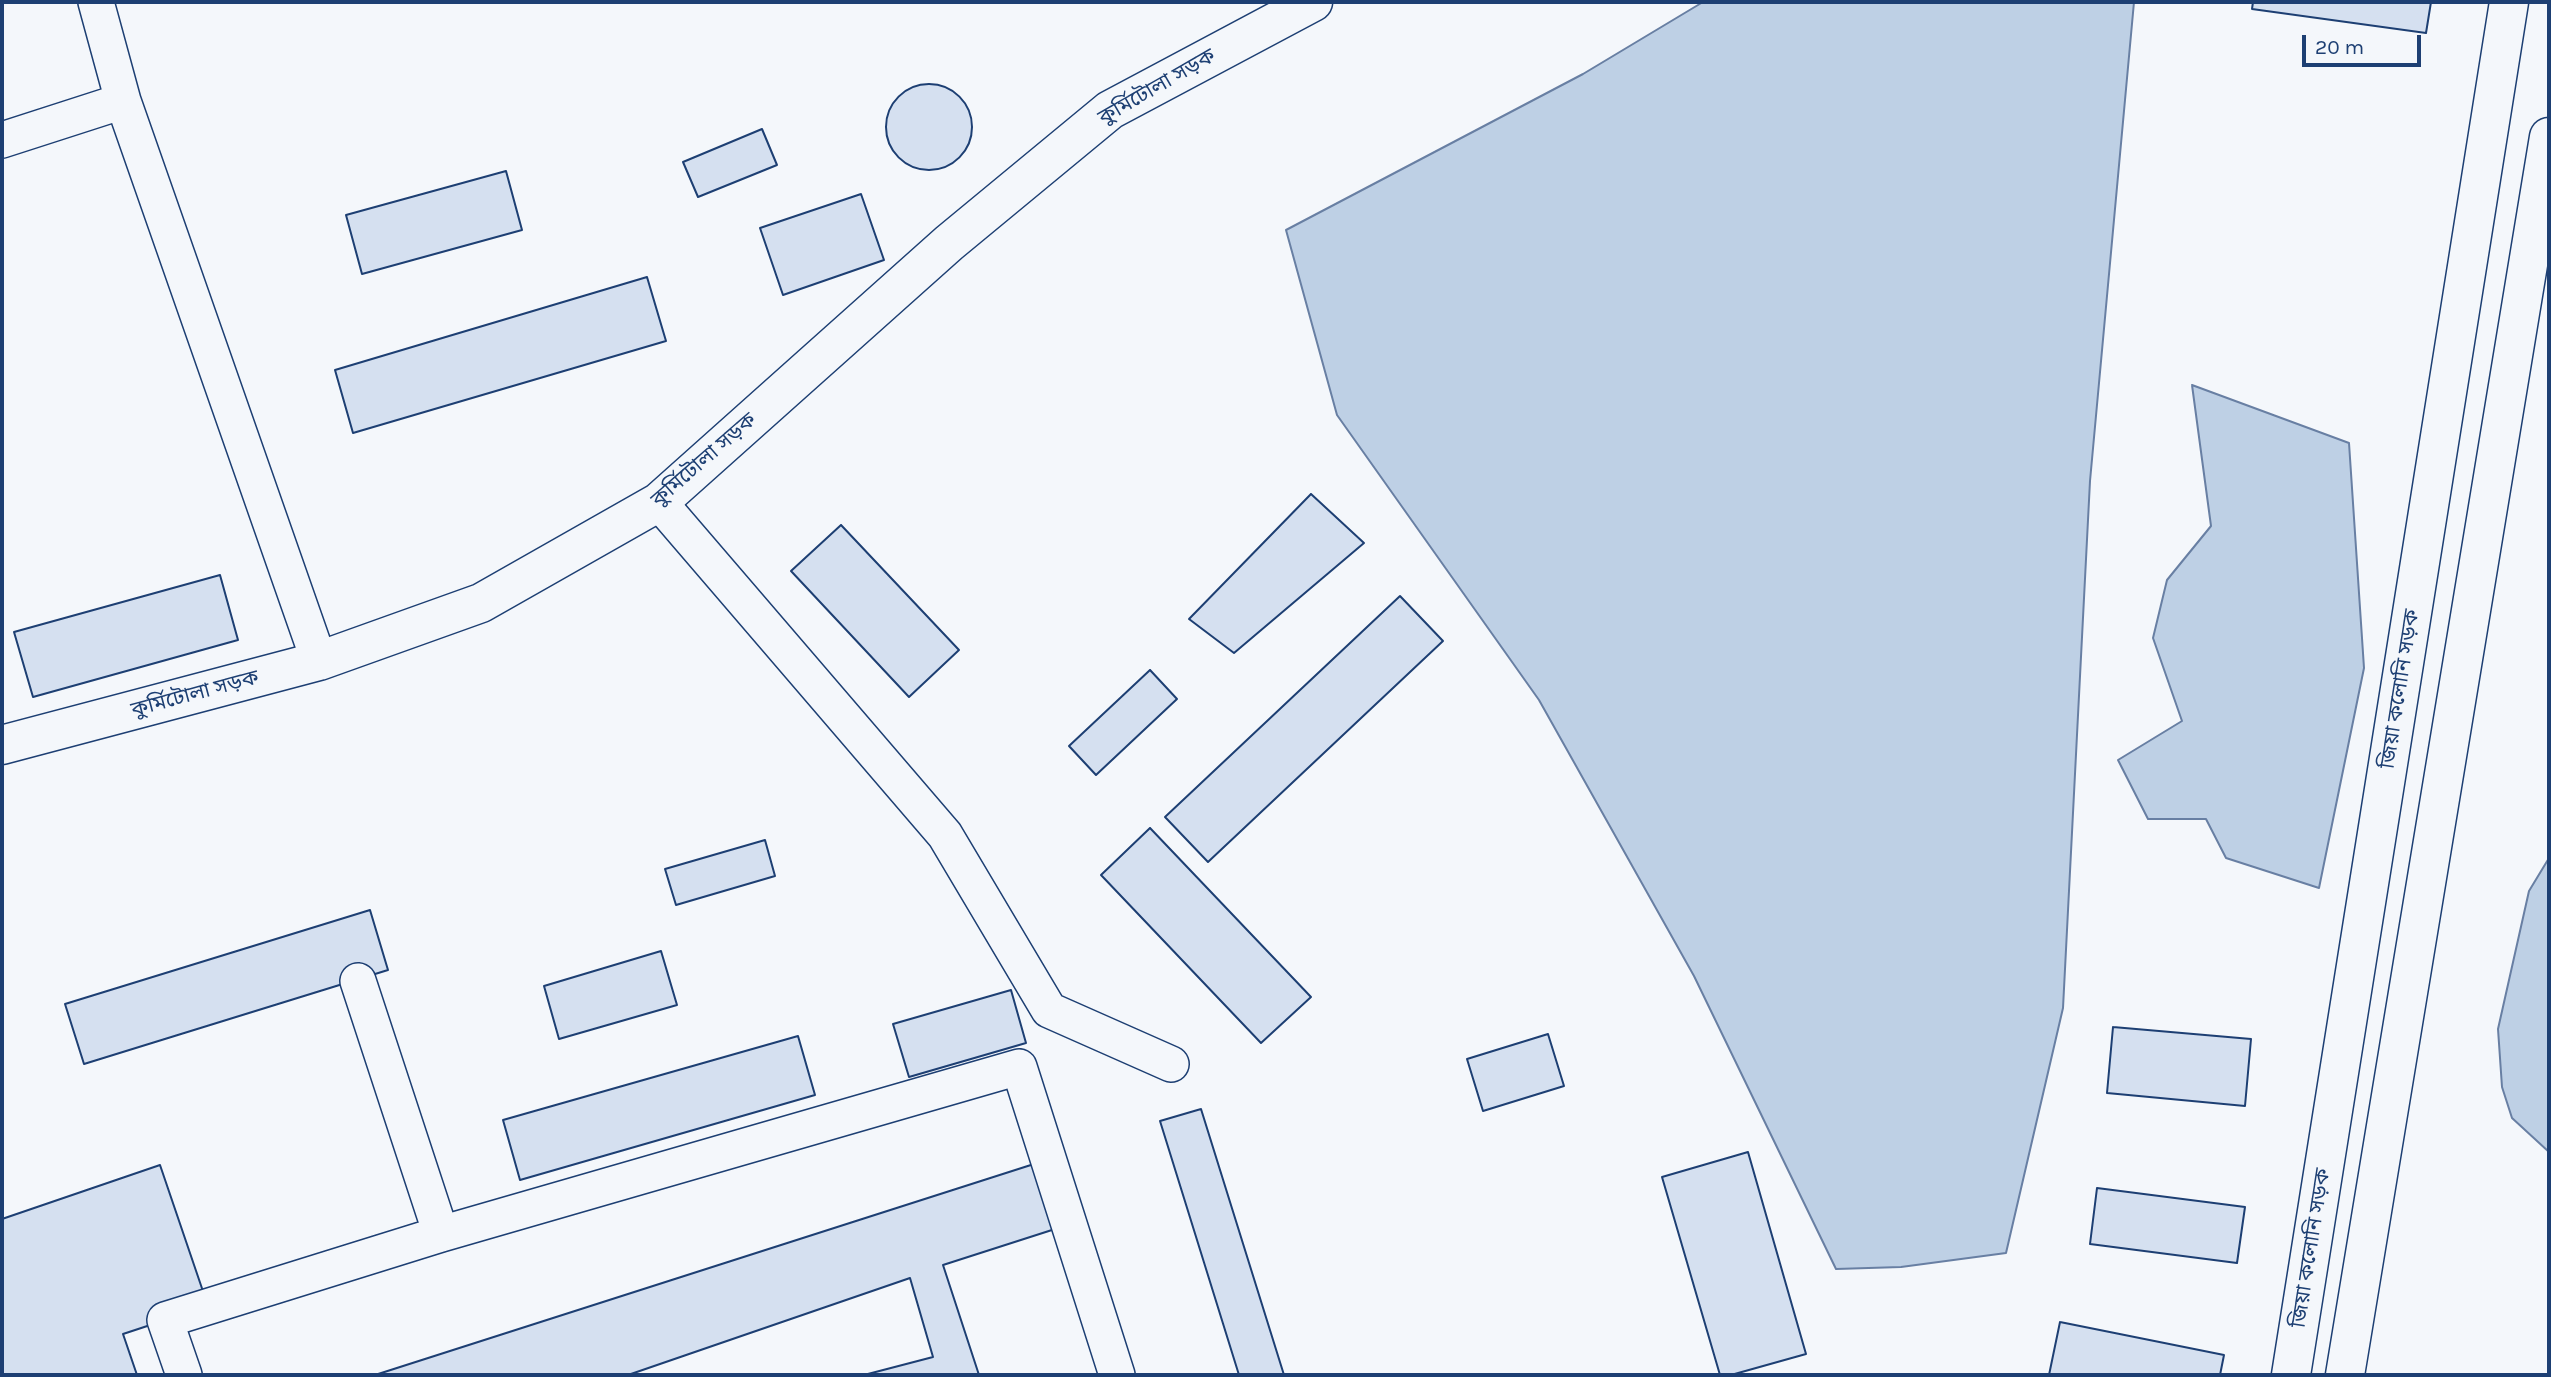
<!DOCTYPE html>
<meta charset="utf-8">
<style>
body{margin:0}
#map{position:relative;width:2551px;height:1377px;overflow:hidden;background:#f4f7fb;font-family:Karla,sans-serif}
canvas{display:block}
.frame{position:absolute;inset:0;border:4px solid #1d3f73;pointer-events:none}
.scale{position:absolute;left:2302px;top:35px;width:119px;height:32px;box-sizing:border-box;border:4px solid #1d3f73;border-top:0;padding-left:9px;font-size:21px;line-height:24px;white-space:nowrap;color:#1d3f73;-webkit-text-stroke:5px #f4f7fb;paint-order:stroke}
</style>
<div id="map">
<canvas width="2551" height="1377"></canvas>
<div class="frame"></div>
<div class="scale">20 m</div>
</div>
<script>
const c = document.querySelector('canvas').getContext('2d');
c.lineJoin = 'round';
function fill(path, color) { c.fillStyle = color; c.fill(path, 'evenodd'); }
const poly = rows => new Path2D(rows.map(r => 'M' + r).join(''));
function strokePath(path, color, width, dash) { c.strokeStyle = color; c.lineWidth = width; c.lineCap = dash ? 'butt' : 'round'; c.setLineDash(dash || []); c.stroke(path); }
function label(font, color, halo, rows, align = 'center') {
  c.font = font + ' Karla,"Noto Sans Bengali",sans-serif'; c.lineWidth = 5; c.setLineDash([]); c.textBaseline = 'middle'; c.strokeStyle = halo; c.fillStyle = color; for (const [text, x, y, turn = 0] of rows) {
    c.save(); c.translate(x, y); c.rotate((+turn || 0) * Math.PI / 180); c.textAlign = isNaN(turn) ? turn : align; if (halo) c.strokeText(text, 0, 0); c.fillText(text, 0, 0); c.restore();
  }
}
const water = poly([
 [1703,2,2134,2,2090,481,2063,1008,2006,1253,1901,1267,1836,1269,1694,976,1539,700,1337,415,1286,230,1583,74,1703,2],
 [2192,385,2349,443,2364,668,2319,888,2226,858,2206,819,2148,819,2118,760,2182,721,2153,638,2167,580,2211,526,2192,385],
 [2549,858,2549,1152,2512,1118,2502,1087,2498,1029,2529,891,2549,858]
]);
fill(water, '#bed0e5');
strokePath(water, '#687fa3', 2);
const building = poly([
 [2253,2,2431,2,2426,33,2252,9,2253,2],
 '886 127a43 43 0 1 1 86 0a43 43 0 1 1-86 0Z',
 [762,129,777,165,698,197,683,162,762,129],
 [506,171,522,230,362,274,346,215,506,171],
 [861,194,884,260,783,295,760,228,861,194],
 [647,277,666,341,353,433,335,370,647,277],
 [1311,494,1364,543,1234,653,1189,619,1311,494],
 [841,525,959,650,909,697,791,571,841,525],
 [220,575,238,640,33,697,14,632,220,575],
 [1400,596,1443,641,1208,862,1165,817,1400,596],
 [1150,670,1177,699,1096,775,1069,746,1150,670],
 [1150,828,1311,997,1261,1043,1101,875,1150,828],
 [765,840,775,876,676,905,665,869,765,840],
 [370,910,388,970,84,1064,65,1004,370,910],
 [661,951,677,1005,559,1039,544,986,661,951],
 [1011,990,1026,1043,909,1077,893,1024,1011,990],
 [2113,1027,2251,1039,2245,1106,2107,1093,2113,1027],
 [1548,1034,1564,1086,1483,1111,1467,1059,1548,1034],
 [798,1036,815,1095,520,1180,503,1120,798,1036],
 [1201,1109,1284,1375,1239,1375,1160,1121,1201,1109],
 [1748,1152,1806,1354,1731,1375,1720,1375,1662,1177,1748,1152],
 [1059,1156,1080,1221,943,1265,979,1375,864,1375,933,1357,910,1278,628,1375,375,1375,1059,1156],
 [160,1165,208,1306,123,1334,137,1375,2,1375,2,1219,160,1165],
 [2097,1188,2245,1207,2237,1263,2090,1244,2097,1188],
 [2060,1322,2224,1355,2220,1375,2049,1375,2060,1322]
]);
fill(building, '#d5e0f0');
strokePath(building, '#1d3f73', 2);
const street = poly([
 [96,2,123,101,319,661],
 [2,140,123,101],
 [659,502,945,835,1049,1010,1171,1064],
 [358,981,441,1234],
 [184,1375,165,1320,441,1234,1019,1067,1117,1375]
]);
const secondary = poly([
 [2,745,319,661,481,603,659,502,949,243,1110,110,1313,2],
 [2291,1375,2509,2],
 [2345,1375,2549,137]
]);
strokePath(street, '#1d3f73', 38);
strokePath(secondary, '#1d3f73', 41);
strokePath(street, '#f4f7fb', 35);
strokePath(secondary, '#f4f7fb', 38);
label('21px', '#1d3f73', '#f4f7fb', [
 ["কুর্মিটোলা সড়ক",1157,87,-30],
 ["কুর্মিটোলা সড়ক",704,460,-41],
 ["জিয়া কলোনি সড়ক",2400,689,-81],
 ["কুর্মিটোলা সড়ক",195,694,-15],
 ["জিয়া কলোনি সড়ক",2311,1248,-81]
]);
</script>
